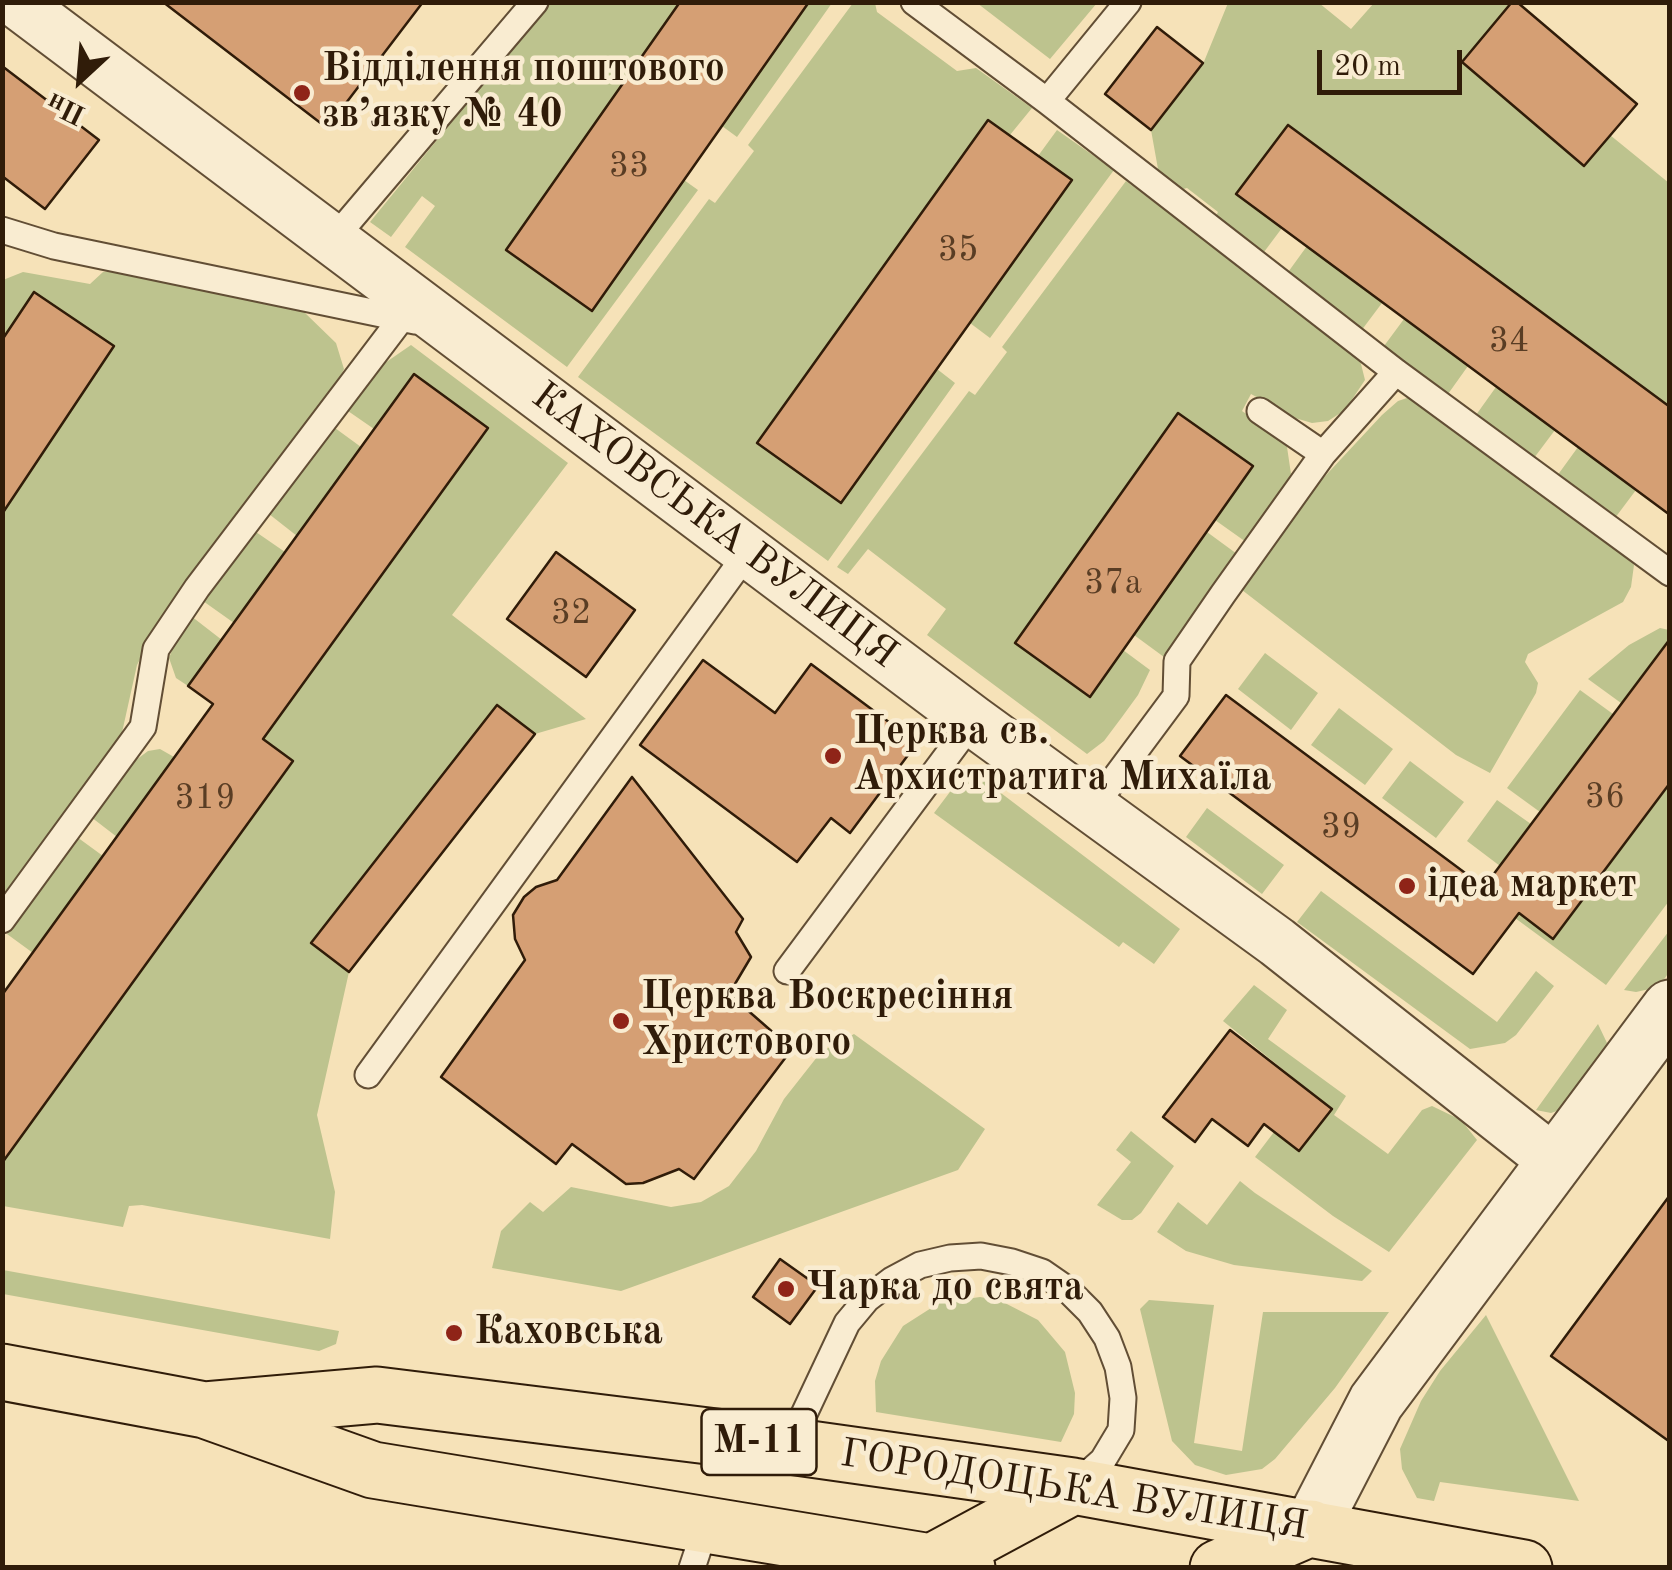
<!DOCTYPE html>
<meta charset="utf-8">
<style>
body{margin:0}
#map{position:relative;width:1672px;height:1570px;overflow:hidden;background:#f6e2b8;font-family:"Old Standard TT",serif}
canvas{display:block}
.frame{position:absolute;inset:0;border:5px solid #301c09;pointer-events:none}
.north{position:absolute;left:30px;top:30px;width:100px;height:100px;-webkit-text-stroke:8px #f9ecd1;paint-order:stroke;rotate:206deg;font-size:28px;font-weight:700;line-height:40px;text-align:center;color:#301c09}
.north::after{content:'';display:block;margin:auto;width:35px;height:45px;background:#301c09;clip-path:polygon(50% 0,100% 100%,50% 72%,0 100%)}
.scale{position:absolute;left:1317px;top:50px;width:145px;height:45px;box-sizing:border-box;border:5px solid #301c09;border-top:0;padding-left:12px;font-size:30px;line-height:35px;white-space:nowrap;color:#301c09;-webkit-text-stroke:8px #f9ecd1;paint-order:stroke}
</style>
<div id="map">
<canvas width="1672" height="1570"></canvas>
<div class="frame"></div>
<div class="north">Пн</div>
<div class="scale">20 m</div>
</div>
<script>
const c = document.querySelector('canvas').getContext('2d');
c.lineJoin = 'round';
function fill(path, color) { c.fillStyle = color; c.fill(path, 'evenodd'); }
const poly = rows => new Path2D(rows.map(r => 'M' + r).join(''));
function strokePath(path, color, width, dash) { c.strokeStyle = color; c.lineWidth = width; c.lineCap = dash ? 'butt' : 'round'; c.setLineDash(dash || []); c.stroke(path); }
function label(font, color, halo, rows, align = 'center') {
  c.font = font + ' "Old Standard TT",serif'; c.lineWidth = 9; c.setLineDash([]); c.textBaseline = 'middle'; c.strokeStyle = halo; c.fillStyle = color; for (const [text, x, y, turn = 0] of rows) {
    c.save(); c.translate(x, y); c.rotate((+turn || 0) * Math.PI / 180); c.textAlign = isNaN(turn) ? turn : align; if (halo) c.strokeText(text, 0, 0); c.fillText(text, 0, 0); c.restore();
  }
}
fill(poly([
 [549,3,680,3,506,251,592,311,684,180,698,190,567,367,405,247,435,206,422,196,391,237,370,222],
 [809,3,832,3,737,137,722,126],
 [853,3,875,3,877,12,957,71,976,68,1032,108,758,443,841,503,937,369,955,383,828,561,578,377,709,199,715,203,754,151,748,145],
 [977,3,1097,3,1050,59],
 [1228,3,1319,3,1351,29,1374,3,1512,3,1462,62,1584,166,1610,135,1669,183,1669,407,1289,125,1237,194,1282,228,1261,256,1214,220,1218,212,1187,188,1176,191,1160,180,1151,130,1203,64],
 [1057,130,1114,170,990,338,970,323,1071,180,1038,156],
 [1126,181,1359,356,1365,380,1345,410,1328,421,1312,423,1295,418,1251,394,1242,411,1277,435,1287,447,1291,474,1246,542,1215,520,1253,466,1178,414,1015,643,1090,696,1123,650,1150,670,1138,695,1122,717,1104,741,1087,754,927,635,946,609,868,549,848,574,837,567,969,391,975,395,1007,352,1002,347],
 [1307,246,1382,303,1361,331,1286,275],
 [121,270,276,302,304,312,336,343,344,369,337,383,152,636,137,665,121,737,3,900,3,514,113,346,3,340,3,280,23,272,90,284,103,272],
 [1404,319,1468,366,1448,394,1384,346],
 [411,345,568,463,452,615,586,719,535,734,497,706,312,943,349,972,317,1115,335,1192,330,1239,142,1205,129,1206,123,1227,3,1206,2,1161,293,762,263,739,487,428,414,374,374,429,348,411,382,365],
 [1496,387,1555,430,1534,458,1476,415],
 [1413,396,1629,554,1634,565,1631,587,1623,602,1528,654,1525,662,1538,683,1536,693,1490,773,1456,755,1242,590,1314,488,1382,415,1398,401],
 [335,428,361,447,297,536,269,514],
 [1578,447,1636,490,1615,518,1557,476],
 [256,532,285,552,234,623,203,601],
 [1207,532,1237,554,1164,657,1134,635],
 [191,616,222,640,188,686,176,678,169,658,178,635],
 [1660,628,1669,630,1669,654,1662,649,1621,703,1588,679,1629,645],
 [1265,653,1318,693,1291,730,1238,689],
 [1580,690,1613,714,1540,812,1507,788],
 [1339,708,1393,749,1365,785,1311,745],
 [160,749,174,757,117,837,91,817,128,766,148,751],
 [1410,761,1464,802,1436,838,1382,798],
 [968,768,1180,929,1154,964,1123,942,1119,947,934,813],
 [1669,783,1669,901,1606,985,1515,918,1518,913,1553,938],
 [1497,800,1531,824,1500,866,1467,841],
 [1207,808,1284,865,1262,894,1186,837],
 [77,837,103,856,33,953,7,934],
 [1321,891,1497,1022,1536,971,1554,986,1516,1035,1505,1043,1470,1049,1297,922],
 [1669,931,1669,972,1659,987,1636,992,1624,990],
 [1254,985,1287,1010,1268,1039,1346,1096,1334,1115,1388,1154,1422,1110,1432,1106,1461,1120,1477,1140,1389,1252,1333,1216,1255,1157,1274,1132,1299,1151,1332,1109,1223,1021],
 [1598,1024,1607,1043,1605,1051,1563,1109,1551,1113,1536,1110],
 [854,1034,985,1129,958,1170,621,1291,492,1268,501,1231,530,1202,543,1212,571,1187,671,1207,701,1202,729,1186,756,1151,784,1099,821,1052],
 [1131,1131,1174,1166,1141,1213,1132,1220,1122,1220,1097,1205,1131,1162,1116,1150],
 [1240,1181,1255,1193,1372,1271,1362,1281,1234,1265,1186,1251,1157,1232,1178,1202,1207,1225],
 [3,1270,339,1331,336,1344,319,1351,3,1294],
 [980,1297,1001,1301,1038,1320,1065,1352,1075,1393,1074,1414,1061,1442,876,1412,875,1381,881,1361,903,1326,939,1303],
 [1149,1300,1214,1305,1194,1443,1242,1451,1263,1312,1389,1312,1335,1388,1275,1459,1262,1469,1226,1475,1195,1465,1172,1441,1140,1309],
 [1486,1315,1579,1501,1440,1482,1434,1501,1417,1498,1402,1469,1400,1449,1421,1401,1440,1371]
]), '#bdc38e');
const building = poly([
 [163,2,423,2,327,128,163,2],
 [680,2,809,2,592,311,506,250,680,2],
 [1512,2,1517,2,1637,104,1584,166,1462,62,1512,2],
 [1157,27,1203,63,1151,130,1105,94,1157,27],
 [2,66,99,140,45,209,2,176,2,66],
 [988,120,1072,180,841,503,757,443,988,120],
 [1288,125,1670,407,1670,515,1236,194,1288,125],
 [34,292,114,346,2,514,2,340,34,292],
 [414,374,488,428,263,739,293,761,2,1163,2,995,213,704,188,686,414,374],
 [1178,413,1253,466,1090,697,1015,643,1178,413],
 [556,552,635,610,586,677,507,619,556,552],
 [1670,639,1670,783,1553,939,1519,913,1473,974,1180,756,1226,695,1484,887,1670,639],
 [703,660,775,713,811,664,917,743,850,833,831,818,797,862,640,745,703,660],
 [497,705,535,734,349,972,311,943,497,705],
 [632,777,743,919,736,932,751,957,729,994,792,1049,694,1179,679,1169,643,1183,626,1184,572,1144,556,1164,441,1077,525,960,515,939,513,915,524,897,536,887,557,880,632,777],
 [1230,1030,1332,1109,1299,1151,1264,1124,1248,1146,1212,1119,1195,1142,1163,1117,1230,1030],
 [1670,1195,1670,1442,1551,1356,1670,1195],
 [780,1259,818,1286,790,1324,753,1297,780,1259]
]);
fill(building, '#d59f74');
strokePath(building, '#301c09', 2.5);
const service = poly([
 [914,2,1047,101,1396,372,1670,573],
 [1047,101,1128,2],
 [2,230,54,246,415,321],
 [332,241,535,2],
 [1260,411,1323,454],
 [1092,809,1176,696,1177,661,1223,594,1323,454,1396,372],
 [2,920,143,727,156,649,197,588,401,319],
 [787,971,973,721],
 [368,1075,748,552],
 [789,1446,847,1323,867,1299,892,1280,920,1265,950,1258,981,1256,1012,1262,1042,1272,1068,1290,1090,1312,1107,1338,1118,1367,1123,1398,1121,1430,1103,1460,1077,1483],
 [692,1568,707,1523]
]);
const minor = poly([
 [16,2,973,721,1277,942,1553,1160]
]);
const tertiary = poly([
 [1311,1528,1376,1402,1670,1008]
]);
const primary = poly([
 [2,1372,205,1410,373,1470,967,1568],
 [205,1410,377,1395,789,1446,1073,1486,1524,1568],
 [932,1562,1073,1486],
 [1218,1568,1311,1528]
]);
strokePath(service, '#624e35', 29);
strokePath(minor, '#624e35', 54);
strokePath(tertiary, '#624e35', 59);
strokePath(primary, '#301c09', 59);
strokePath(service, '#f9ecd1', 25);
strokePath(minor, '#f9ecd1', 50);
strokePath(tertiary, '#f9ecd1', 55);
strokePath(primary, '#f6e2b8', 55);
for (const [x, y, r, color] of [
 [302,93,10,"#8f2418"],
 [833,756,10,"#8f2418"],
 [1407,886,10,"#8f2418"],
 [621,1021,10,"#8f2418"],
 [786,1289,10,"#8f2418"],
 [454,1333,10,"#8f2418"]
]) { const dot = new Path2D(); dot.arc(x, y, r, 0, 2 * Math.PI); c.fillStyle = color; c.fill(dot); strokePath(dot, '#f9ecd1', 4); }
label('35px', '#593d24', null, [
 ["33",629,167],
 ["35",958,251],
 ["34",1509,342],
 ["37а",1113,584],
 ["32",571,614],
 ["36",1605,798],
 ["319",205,799],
 ["39",1341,828]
]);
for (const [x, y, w] of [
 [759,1442,115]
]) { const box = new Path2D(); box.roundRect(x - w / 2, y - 33, w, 66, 8); c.fillStyle = '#f9ecd1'; c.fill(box); strokePath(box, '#301c09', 2.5); }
label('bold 38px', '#301c09', null, [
 ["М-11",759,1442]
]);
label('bold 40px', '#301c09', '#f9ecd1', [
 ["Відділення поштового",322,70],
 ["зв’язку № 40",322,116],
 ["Церква св.",853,733],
 ["Архистратига Михаїла",853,779],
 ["ідеа маркет",1427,886],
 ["Церква Воскресіння",641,998],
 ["Христового",641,1044],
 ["Чарка до свята",806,1289],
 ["Каховська",474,1333]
], 'left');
label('40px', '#301c09', '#f9ecd1', [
 ["КАХОВСЬКА ВУЛИЦЯ",714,526,37],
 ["ГОРОДОЦЬКА ВУЛИЦЯ",1074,1491,9]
]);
</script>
